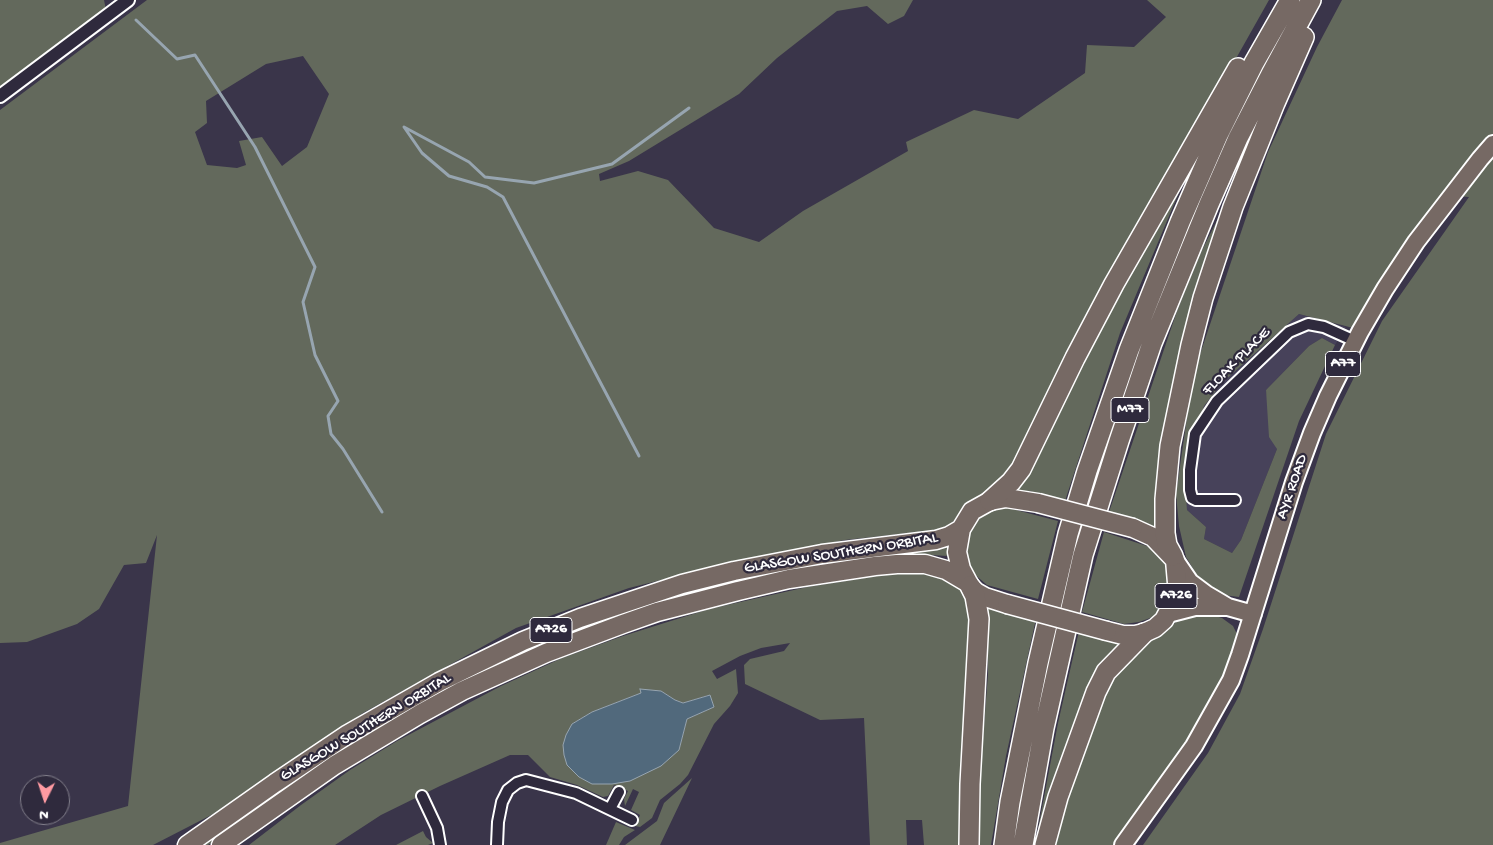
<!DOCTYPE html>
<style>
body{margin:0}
#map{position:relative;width:1493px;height:845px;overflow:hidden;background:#3a354a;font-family:"Gochi Hand",sans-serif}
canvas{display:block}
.north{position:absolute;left:20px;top:775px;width:50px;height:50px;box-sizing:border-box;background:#2f2a3d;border:1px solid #827f8b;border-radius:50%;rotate:184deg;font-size:14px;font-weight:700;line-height:20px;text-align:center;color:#fff}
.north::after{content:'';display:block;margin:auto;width:18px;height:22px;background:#ff9aa2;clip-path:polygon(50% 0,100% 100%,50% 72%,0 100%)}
</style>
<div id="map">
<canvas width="1493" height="845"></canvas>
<div class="north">N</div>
</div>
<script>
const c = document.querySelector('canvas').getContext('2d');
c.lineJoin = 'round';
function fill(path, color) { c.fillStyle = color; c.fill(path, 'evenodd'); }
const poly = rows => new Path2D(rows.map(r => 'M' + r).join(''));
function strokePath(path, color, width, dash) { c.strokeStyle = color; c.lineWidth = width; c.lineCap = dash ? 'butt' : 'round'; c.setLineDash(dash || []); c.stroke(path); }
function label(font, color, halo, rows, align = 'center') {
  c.font = font + ' "Gochi Hand",sans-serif'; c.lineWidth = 4.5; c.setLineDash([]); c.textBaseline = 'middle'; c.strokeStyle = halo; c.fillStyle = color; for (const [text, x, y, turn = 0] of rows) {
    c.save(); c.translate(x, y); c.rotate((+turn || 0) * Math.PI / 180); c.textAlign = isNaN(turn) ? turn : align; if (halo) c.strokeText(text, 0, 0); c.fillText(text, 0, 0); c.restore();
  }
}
fill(poly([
 [1299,314,1346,327,1335,345,1322,338,1309,346,1266,390,1277,449,1241,540,1232,553,1204,539,1206,527,1187,510,1185,477,1204,406,1222,383]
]), '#47425a');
fill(poly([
 [0,0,104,0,106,10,0,88],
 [147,0,913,0,904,16,888,24,867,6,837,11,777,58,739,94,629,161,599,174,600,181,638,171,668,180,714,228,759,242,803,211,908,151,906,142,974,110,1018,119,1085,73,1087,45,1134,47,1166,17,1147,0,1269,0,1194,133,1011,477,971,503,951,524,937,530,845,540,746,559,629,588,516,628,363,713,223,809,153,845,0,845,0,843,128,806,157,535,146,563,124,565,99,609,77,624,27,642,0,643,0,110],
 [303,56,329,94,307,147,282,166,262,137,239,141,246,165,237,168,207,165,195,132,207,123,206,101,266,64],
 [1342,0,1493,0,1493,845,1143,845,1208,753,1240,694,1263,629,1326,434,1382,321,1469,197,1442,195,1418,226,1381,281,1353,328,1299,314,1222,383,1204,406,1185,477,1187,510,1206,527,1204,539,1232,553,1241,540,1277,449,1269,437,1266,390,1309,346,1322,338,1335,345,1299,421,1239,597,1216,594,1200,580,1186,557,1179,526,1176,494,1193,375,1268,152,1317,47],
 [1200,149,1180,190,1120,333,1065,501,1029,491,1015,491,1026,477,1125,278],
 [1241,173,1201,275,1158,530,1109,512,1177,311,1200,254],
 [1001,506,1058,521,1038,599,987,585,973,573,967,561,964,544,969,528,986,513],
 [1104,532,1153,548,1163,558,1169,576,1168,596,1163,608,1153,617,1139,622,1124,624,1082,612],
 [947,546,948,556,930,555,877,559,632,612,309,775,208,845,197,845,366,730,514,653,586,624,683,592,744,576,832,561],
 [896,573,924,573,948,581,959,588,968,598,971,609,960,845,924,845,922,820,906,820,907,845,870,845,864,718,820,720,745,684,744,665,750,659,784,651,790,643,761,648,740,656,712,671,717,679,736,669,738,693,730,706,714,724,688,775,680,784,660,800,652,818,640,827,635,826,640,815,631,810,639,792,633,789,625,806,624,799,628,791,614,785,608,796,603,797,577,785,550,777,528,755,510,755,440,786,381,815,335,845,249,845,301,805,350,770,397,741,501,686,562,658,623,636,709,609,807,587],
 [641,690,661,691,675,700,683,703,709,695,714,707,687,719,679,750,572,724,592,712,641,693],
 [987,606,1036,619,1006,756,991,845,978,845,980,775,988,675],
 [1200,615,1212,615,1222,618,1233,626,1238,636,1228,673,1194,739,1117,845,1053,845,1059,823,1092,726,1108,687,1122,668,1150,639,1168,629,1177,621,1189,616],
 [1079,631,1124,644,1041,845,1035,845,1058,723],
 [692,778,660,845,625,845,657,821,664,803],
 [616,822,635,830,624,837,619,845,606,845],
 [423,831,426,837,433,843,428,845,396,845]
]), '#63695c');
const water = poly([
 [640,689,661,691,675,700,683,703,710,695,714,707,687,719,679,750,661,766,630,781,612,784,592,784,579,777,567,765,564,755,563,745,566,735,572,724,592,712,641,693,640,689]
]);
fill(water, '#51697c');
strokePath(water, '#97a5b0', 1);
strokePath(poly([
 [136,20,177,59,195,55,255,147,315,267,303,302,315,355,338,401,328,416,331,434,343,449,382,512],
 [639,456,503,197,487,187,449,176,422,153,404,127,469,162,485,177,534,183,612,164,689,108]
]), '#97a5b0', 3);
const minor = poly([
 [1235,500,1196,500,1192,498,1190,490,1190,470,1195,434,1217,401,1289,332,1308,324,1324,327,1355,341],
 [422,796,437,828,440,845],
 [610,809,619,792],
 [497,845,498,822,502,802,508,790,517,783,526,780,576,793,632,820]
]);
const tertiary = poly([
 [0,96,128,0]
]);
const primary = poly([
 [1175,560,1190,582,1206,594,1228,607,1253,614],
 [1168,614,1195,607,1226,607],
 [1123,845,1194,746,1231,680,1240,655,1294,482,1312,433,1328,396,1360,332,1385,289,1416,242,1480,159,1493,144]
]);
const trunk = poly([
 [1007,604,985,597,976,592,970,586,961,569,957,552,961,529,972,511,990,501,1006,498,1038,503],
 [1107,631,1123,635,1135,635,1144,633,1155,628,1164,620,1174,601,1177,583,1175,560,1153,537,1133,528],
 [187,845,275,783,348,734,439,682,523,641,580,618,682,584,734,571,822,554,936,540,949,536,961,529],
 [221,845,335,765,420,714,462,691,546,653,623,624,657,612,738,591,789,579,875,566,897,564,925,564,946,570,968,583]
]);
const motorway = poly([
 [990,501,1011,482,1021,469,1075,358,1114,284,1238,68],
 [1173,556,1167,545,1165,533,1165,499,1170,446,1191,345,1203,298,1233,207,1275,103,1304,37],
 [969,845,970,784,979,619,975,596,970,586],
 [1004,845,1010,802,1038,663,1068,534,1087,471,1129,350,1180,222,1218,135,1254,63,1290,0],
 [1023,845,1044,728,1083,555,1119,441,1152,343,1209,204,1238,138,1271,74,1311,0],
 [1045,845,1058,797,1096,692,1106,672,1144,633]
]);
strokePath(minor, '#fff', 14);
strokePath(tertiary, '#fff', 16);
strokePath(primary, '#fff', 20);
strokePath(trunk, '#fff', 21);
strokePath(motorway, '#fff', 22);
strokePath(minor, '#2f2a3d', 10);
strokePath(tertiary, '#2f2a3d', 12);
strokePath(primary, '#766964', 16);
strokePath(trunk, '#766964', 18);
strokePath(motorway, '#766964', 19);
const trunkBridge = poly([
 [1038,503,1133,528],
 [1007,604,1107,631]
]);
strokePath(trunkBridge, '#fff', 21, []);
strokePath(trunkBridge, '#766964', 18);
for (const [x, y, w] of [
 [1343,364,35],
 [1130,410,38],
 [1176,596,42],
 [551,630,42]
]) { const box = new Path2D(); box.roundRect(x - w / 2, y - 12.5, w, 25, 4); c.fillStyle = '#2f2a3d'; c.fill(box); strokePath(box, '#fff', 1); }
label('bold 15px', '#fff', null, [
 ["A77",1343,364],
 ["M77",1130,410],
 ["A726",1176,596],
 ["A726",551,630]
]);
label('16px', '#fff', '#2f2a3d', [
 ["FLOAK PLACE",1237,362,-45],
 ["AYR ROAD",1293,487,-71],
 ["GLASGOW SOUTHERN ORBITAL",841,554,-9],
 ["GLASGOW SOUTHERN ORBITAL",366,728,-31]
]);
</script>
